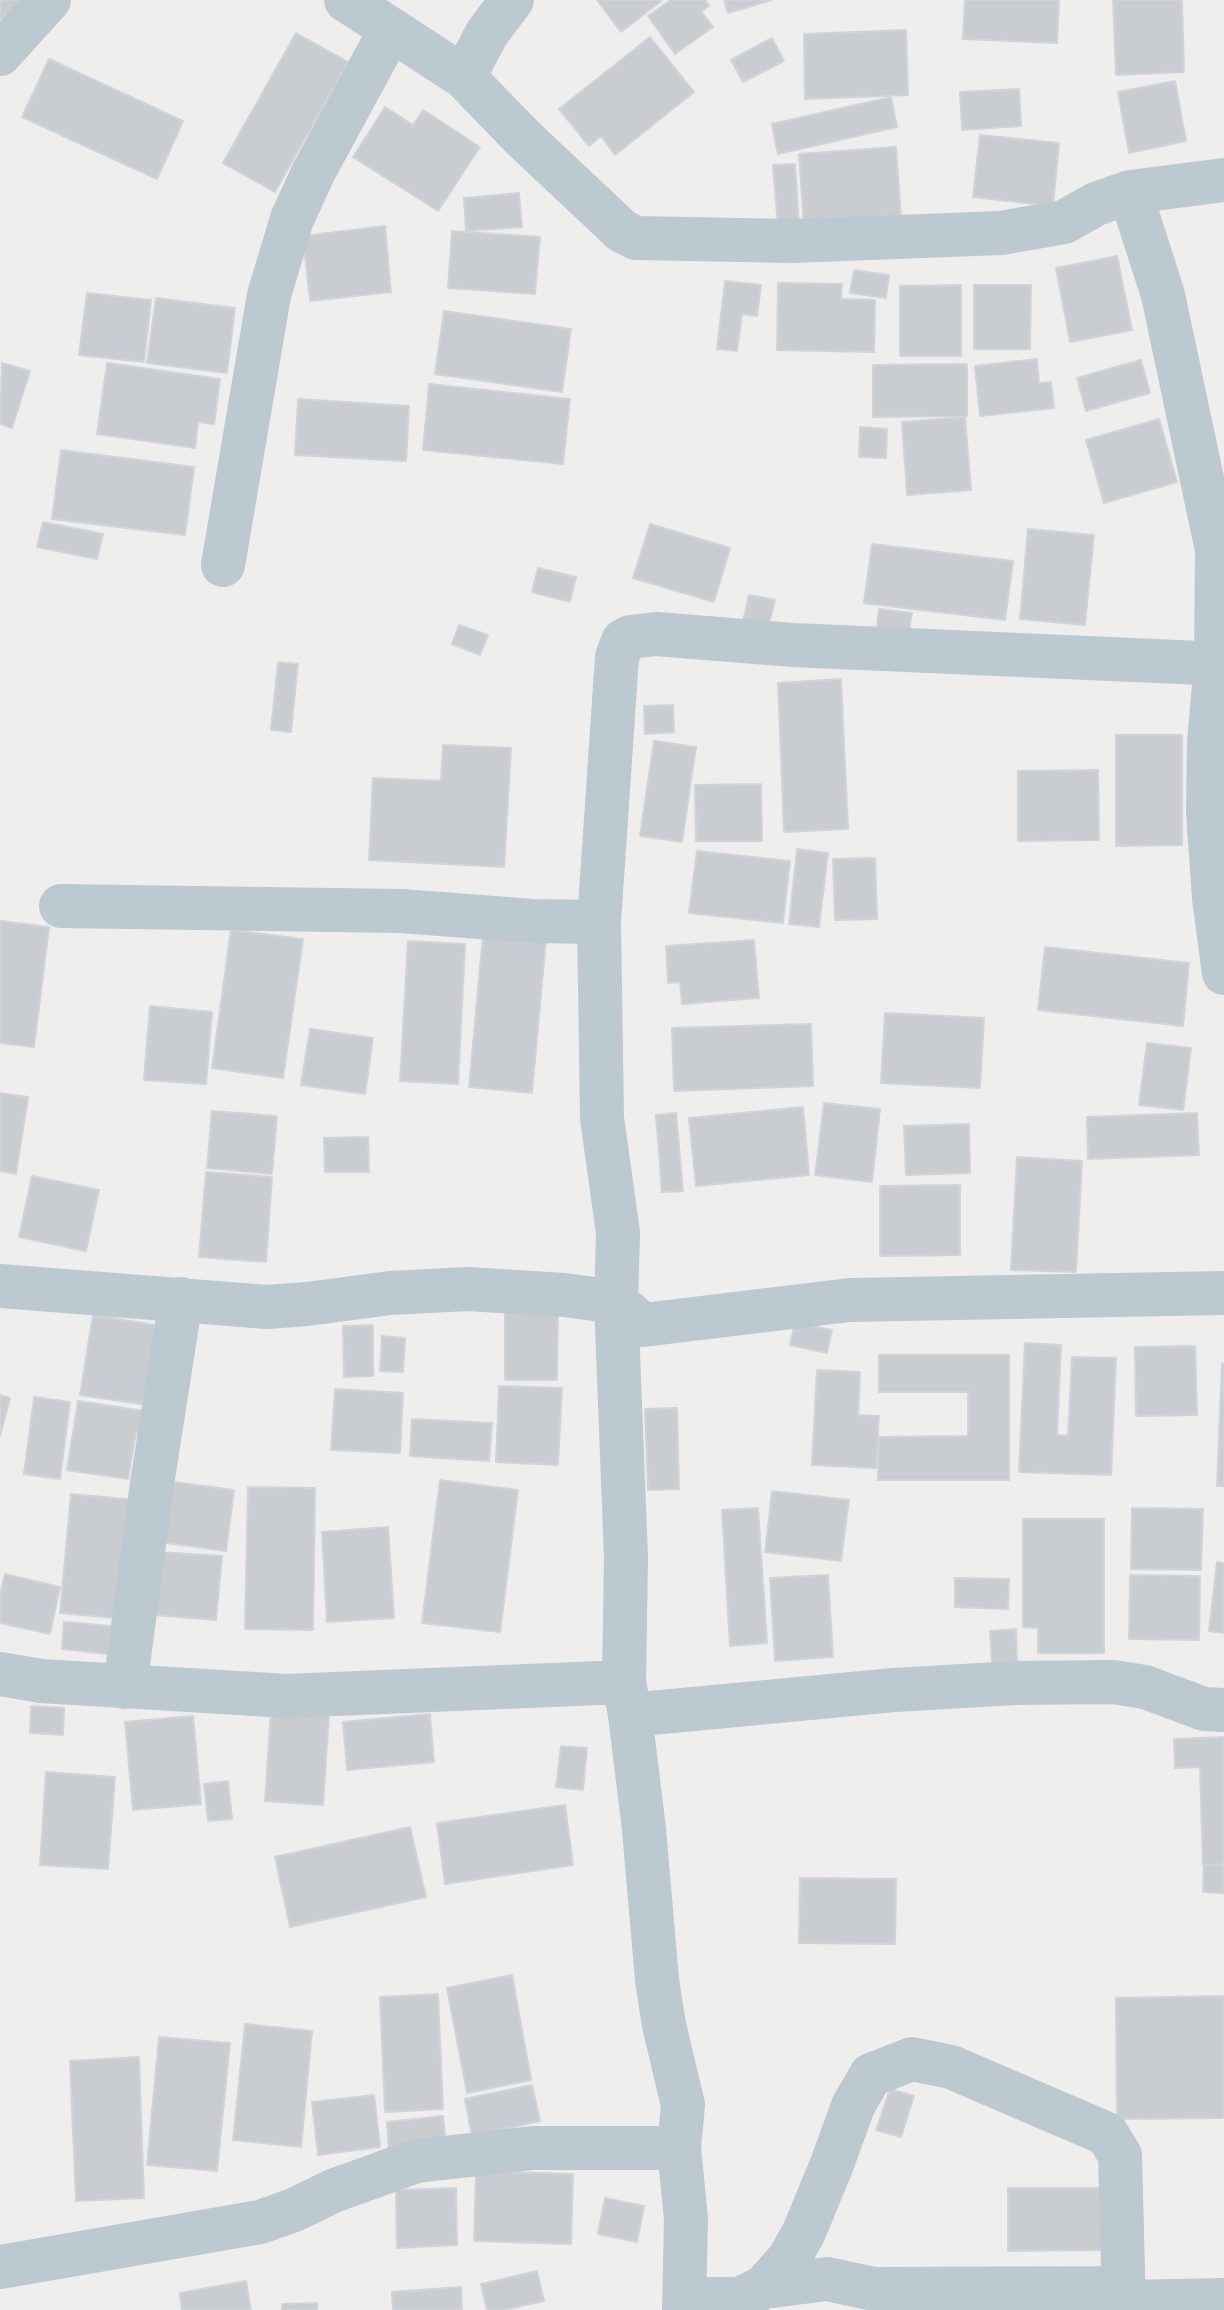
<!DOCTYPE html>
<style>
body{margin:0}
canvas{display:block;background:#f0eded}
</style>
<canvas width="1224" height="2310"></canvas>
<script>
const c = document.querySelector('canvas').getContext('2d');
c.lineJoin = 'round';
function fill(path, color) { c.fillStyle = color; c.fill(path, 'evenodd'); }
const poly = rows => new Path2D(rows.map(r => 'M' + r).join(''));
function strokePath(path, color, width, dash) { c.strokeStyle = color; c.lineWidth = width; c.lineCap = dash ? 'butt' : 'round'; c.setLineDash(dash || []); c.stroke(path); }
const building = poly([
 [0,0,25,0,0,19,0,0],
 [597,0,660,0,661,1,621,32,597,0],
 [671,0,705,0,709,6,701,11,713,27,675,54,648,16,671,0],
 [724,0,772,0,728,13,724,0],
 [965,0,1059,0,1057,43,963,39,965,0],
 [1113,0,1182,0,1184,72,1116,75,1113,0],
 [906,30,908,95,805,99,804,34,906,30],
 [296,33,348,62,275,192,223,163,296,33],
 [650,37,694,92,615,155,601,136,589,146,559,109,650,37],
 [772,38,784,61,743,82,731,60,772,38],
 [49,59,183,121,157,179,22,117,49,59],
 [1175,81,1186,141,1129,153,1118,92,1175,81],
 [1019,89,1021,126,962,130,960,92,1019,89],
 [891,97,897,127,778,154,772,124,891,97],
 [385,107,413,125,423,110,480,147,438,211,353,157,385,107],
 [980,135,1059,143,1053,206,973,197,980,135],
 [896,147,901,218,804,226,799,154,896,147],
 [795,164,799,227,778,228,773,165,795,164],
 [519,193,522,227,466,231,464,198,519,193],
 [385,226,391,292,310,301,303,236,385,226],
 [452,231,540,237,535,294,448,288,452,231],
 [1117,256,1132,330,1070,342,1056,268,1117,256],
 [854,270,889,275,886,298,850,293,854,270],
 [725,281,761,285,757,316,742,314,737,351,717,349,725,281],
 [778,283,842,284,841,299,875,300,874,352,777,350,778,283],
 [961,285,961,356,900,356,900,286,961,285],
 [974,285,1031,285,1030,349,974,349,974,285],
 [87,293,151,300,144,362,79,355,87,293],
 [156,298,235,308,227,373,147,363,156,298],
 [444,311,571,329,562,392,435,374,444,311],
 [1037,359,1039,383,1051,382,1054,408,980,416,975,366,1037,359],
 [1141,360,1150,393,1086,411,1077,378,1141,360],
 [2,363,30,371,12,428,0,424,2,363],
 [107,363,220,379,214,424,198,422,195,448,97,434,107,363],
 [967,364,967,416,873,417,873,365,967,364],
 [429,384,570,399,563,464,423,450,429,384],
 [298,399,409,406,406,461,295,455,298,399],
 [965,417,971,490,907,495,902,422,965,417],
 [1159,419,1177,482,1104,503,1086,440,1159,419],
 [860,427,887,429,886,458,859,457,860,427],
 [61,450,194,467,185,535,52,519,61,450],
 [43,522,103,534,97,559,37,547,43,522],
 [650,524,730,548,714,602,633,578,650,524],
 [1028,529,1094,535,1085,625,1020,619,1028,529],
 [872,544,1013,561,1005,620,864,603,872,544],
 [538,568,576,577,570,602,532,592,538,568],
 [749,595,775,600,767,632,742,626,749,595],
 [879,609,912,613,909,631,877,627,879,609],
 [459,625,488,635,480,655,452,644,459,625],
 [278,662,298,664,291,732,271,730,278,662],
 [841,679,848,829,784,832,778,683,841,679],
 [673,705,674,732,645,734,644,706,673,705],
 [1116,735,1182,735,1182,845,1116,846,1116,735],
 [654,741,696,747,682,842,640,836,654,741],
 [443,745,511,748,504,867,369,860,373,778,441,781,443,745],
 [1098,770,1099,840,1018,841,1018,771,1098,770],
 [761,784,762,841,696,841,695,785,761,784],
 [797,849,828,853,819,927,789,924,797,849],
 [697,851,790,861,783,923,689,913,697,851],
 [875,858,877,919,835,920,833,859,875,858],
 [0,921,49,927,34,1047,0,1043,0,921],
 [231,930,303,939,283,1078,212,1068,231,930],
 [483,935,546,940,532,1093,469,1087,483,935],
 [754,940,759,998,682,1004,680,982,668,983,666,946,754,940],
 [408,941,465,944,458,1084,400,1081,408,941],
 [1045,947,1189,963,1183,1026,1038,1010,1045,947],
 [150,1006,212,1012,206,1084,144,1080,150,1006],
 [885,1013,984,1018,980,1088,881,1083,885,1013],
 [811,1024,813,1086,674,1091,672,1028,811,1024],
 [310,1029,373,1038,365,1094,301,1085,310,1029],
 [1147,1043,1191,1048,1183,1110,1139,1105,1147,1043],
 [0,1093,28,1097,16,1174,0,1171,0,1093],
 [824,1103,880,1109,872,1182,815,1175,824,1103],
 [803,1107,809,1175,696,1186,689,1118,803,1107],
 [212,1111,277,1116,272,1174,207,1168,212,1111],
 [676,1113,683,1191,662,1192,656,1115,676,1113],
 [1197,1113,1199,1155,1088,1159,1087,1117,1197,1113],
 [969,1124,970,1173,906,1175,904,1126,969,1124],
 [368,1137,369,1172,325,1172,324,1138,368,1137],
 [1017,1157,1082,1161,1076,1272,1011,1270,1017,1157],
 [206,1172,272,1177,266,1262,199,1257,206,1172],
 [32,1176,99,1190,86,1251,19,1237,32,1176],
 [960,1185,960,1255,880,1256,880,1186,960,1185],
 [505,1308,558,1309,557,1380,505,1380,505,1308],
 [93,1315,161,1326,148,1405,80,1395,93,1315],
 [795,1323,832,1330,827,1353,790,1345,795,1323],
 [373,1325,373,1376,344,1377,343,1326,373,1325],
 [382,1336,405,1338,403,1372,380,1371,382,1336],
 [1025,1343,1061,1345,1057,1435,1068,1436,1072,1357,1116,1358,1111,1475,1019,1472,1025,1343],
 [1195,1346,1197,1415,1136,1416,1135,1347,1195,1346],
 [879,1355,1009,1355,1009,1480,878,1480,879,1437,968,1436,968,1392,879,1392,879,1355],
 [1222,1364,1224,1364,1224,1486,1217,1486,1222,1364],
 [817,1370,860,1372,858,1415,879,1416,876,1468,812,1465,817,1370],
 [499,1386,562,1388,558,1465,496,1462,499,1386],
 [335,1389,403,1393,400,1453,331,1450,335,1389],
 [0,1395,10,1398,0,1436,0,1395],
 [34,1397,70,1402,60,1479,24,1474,34,1397],
 [78,1401,151,1412,148,1435,136,1433,128,1479,67,1470,78,1401],
 [677,1408,679,1489,648,1490,645,1409,677,1408],
 [412,1419,492,1423,489,1461,410,1456,412,1419],
 [440,1480,518,1490,500,1632,422,1623,440,1480],
 [167,1481,234,1490,226,1551,159,1542,167,1481],
 [248,1487,315,1488,313,1630,245,1629,248,1487],
 [772,1491,849,1500,841,1561,765,1552,772,1491],
 [71,1494,136,1500,126,1619,60,1613,71,1494],
 [758,1508,767,1643,730,1646,722,1510,758,1508],
 [1132,1508,1203,1509,1201,1570,1131,1569,1132,1508],
 [1023,1519,1104,1519,1104,1653,1038,1653,1038,1628,1023,1627,1023,1519],
 [388,1527,394,1618,327,1622,322,1532,388,1527],
 [158,1552,222,1556,216,1620,153,1615,158,1552],
 [1217,1562,1224,1563,1224,1633,1209,1631,1217,1562],
 [5,1574,60,1587,50,1634,0,1623,0,1595,5,1574],
 [828,1575,833,1657,775,1661,770,1578,828,1575],
 [1130,1575,1200,1576,1199,1640,1129,1639,1130,1575],
 [955,1578,1009,1579,1008,1609,955,1607,955,1578],
 [64,1622,111,1626,108,1654,62,1649,64,1622],
 [1016,1629,1017,1663,992,1665,990,1631,1016,1629],
 [31,1706,64,1708,63,1735,30,1733,31,1706],
 [271,1712,329,1715,323,1805,265,1801,271,1712],
 [430,1714,434,1762,347,1770,343,1722,430,1714],
 [193,1716,201,1804,133,1810,125,1722,193,1716],
 [1224,1737,1224,1864,1203,1865,1200,1767,1175,1768,1174,1739,1224,1737],
 [561,1746,587,1748,583,1790,556,1787,561,1746],
 [46,1772,115,1777,108,1869,40,1865,46,1772],
 [228,1781,232,1819,208,1821,204,1784,228,1781],
 [565,1805,573,1865,445,1884,437,1823,565,1805],
 [410,1827,426,1897,290,1927,275,1857,410,1827],
 [1204,1865,1224,1866,1224,1893,1203,1892,1204,1865],
 [800,1878,896,1879,895,1944,799,1943,800,1878],
 [512,1975,531,2080,467,2093,447,1988,512,1975],
 [438,1994,443,2109,385,2112,380,1997,438,1994],
 [1224,1996,1224,2118,1117,2119,1116,1998,1224,1996],
 [245,2024,312,2031,301,2147,233,2140,245,2024],
 [159,2037,230,2043,217,2171,147,2165,159,2037],
 [139,2057,144,2198,76,2201,70,2061,139,2057],
 [532,2085,540,2121,472,2136,465,2099,532,2085],
 [890,2089,914,2096,901,2137,876,2130,890,2089],
 [374,2095,380,2147,318,2155,312,2102,374,2095],
 [443,2116,446,2145,389,2150,387,2122,443,2116],
 [476,2171,573,2174,571,2244,474,2241,476,2171],
 [456,2188,457,2245,397,2248,396,2190,456,2188],
 [1008,2188,1101,2188,1101,2250,1008,2251,1008,2188],
 [605,2198,644,2206,637,2242,598,2234,605,2198],
 [537,2271,544,2301,504,2310,487,2310,481,2284,537,2271],
 [246,2281,251,2310,182,2310,180,2293,246,2281],
 [461,2287,462,2310,393,2310,392,2292,461,2287],
 [317,2303,317,2310,282,2310,282,2304,317,2303]
]);
fill(building, '#c9cdd2');
strokePath(building, '#d0d4d9', 2);
strokePath(poly([
 [346,0,464,77],
 [512,0,487,33,464,77,522,137,622,231,636,238,792,241,1001,233,1064,222,1096,204,1130,192,1224,180],
 [0,54,49,0],
 [1130,192,1163,295,1217,550,1216,663,1209,742,1208,812,1214,898,1224,973],
 [223,565,269,295,292,219,313,173,390,31],
 [61,906,401,911,533,921,599,922],
 [0,1286,267,1307,307,1304,390,1293,468,1289,564,1295,616,1302,643,1325,850,1300,1224,1293],
 [0,1674,41,1681,287,1696,624,1682],
 [125,1687,152,1484,181,1299],
 [630,1715,894,1690,1015,1683,1113,1682,1145,1687,1204,1709,1224,1710],
 [0,2267,260,2222,294,2210,333,2191,416,2161,533,2148,679,2148],
 [764,2287,827,2279,874,2289,1122,2288],
 [686,2299,740,2299,764,2287,789,2259,804,2232,832,2164,853,2106,871,2075,912,2059,951,2067,1107,2134,1120,2155,1124,2310],
 [1124,2302,1224,2300],
 [684,2310,686,2219,679,2148,683,2105,664,2025,657,1980,644,1829,630,1715,624,1682,626,1557,616,1302,618,1233,602,1118,599,922,617,657,623,641,630,637,656,634,793,645,1224,664]
]), '#bcc9d0', 44);
</script>
